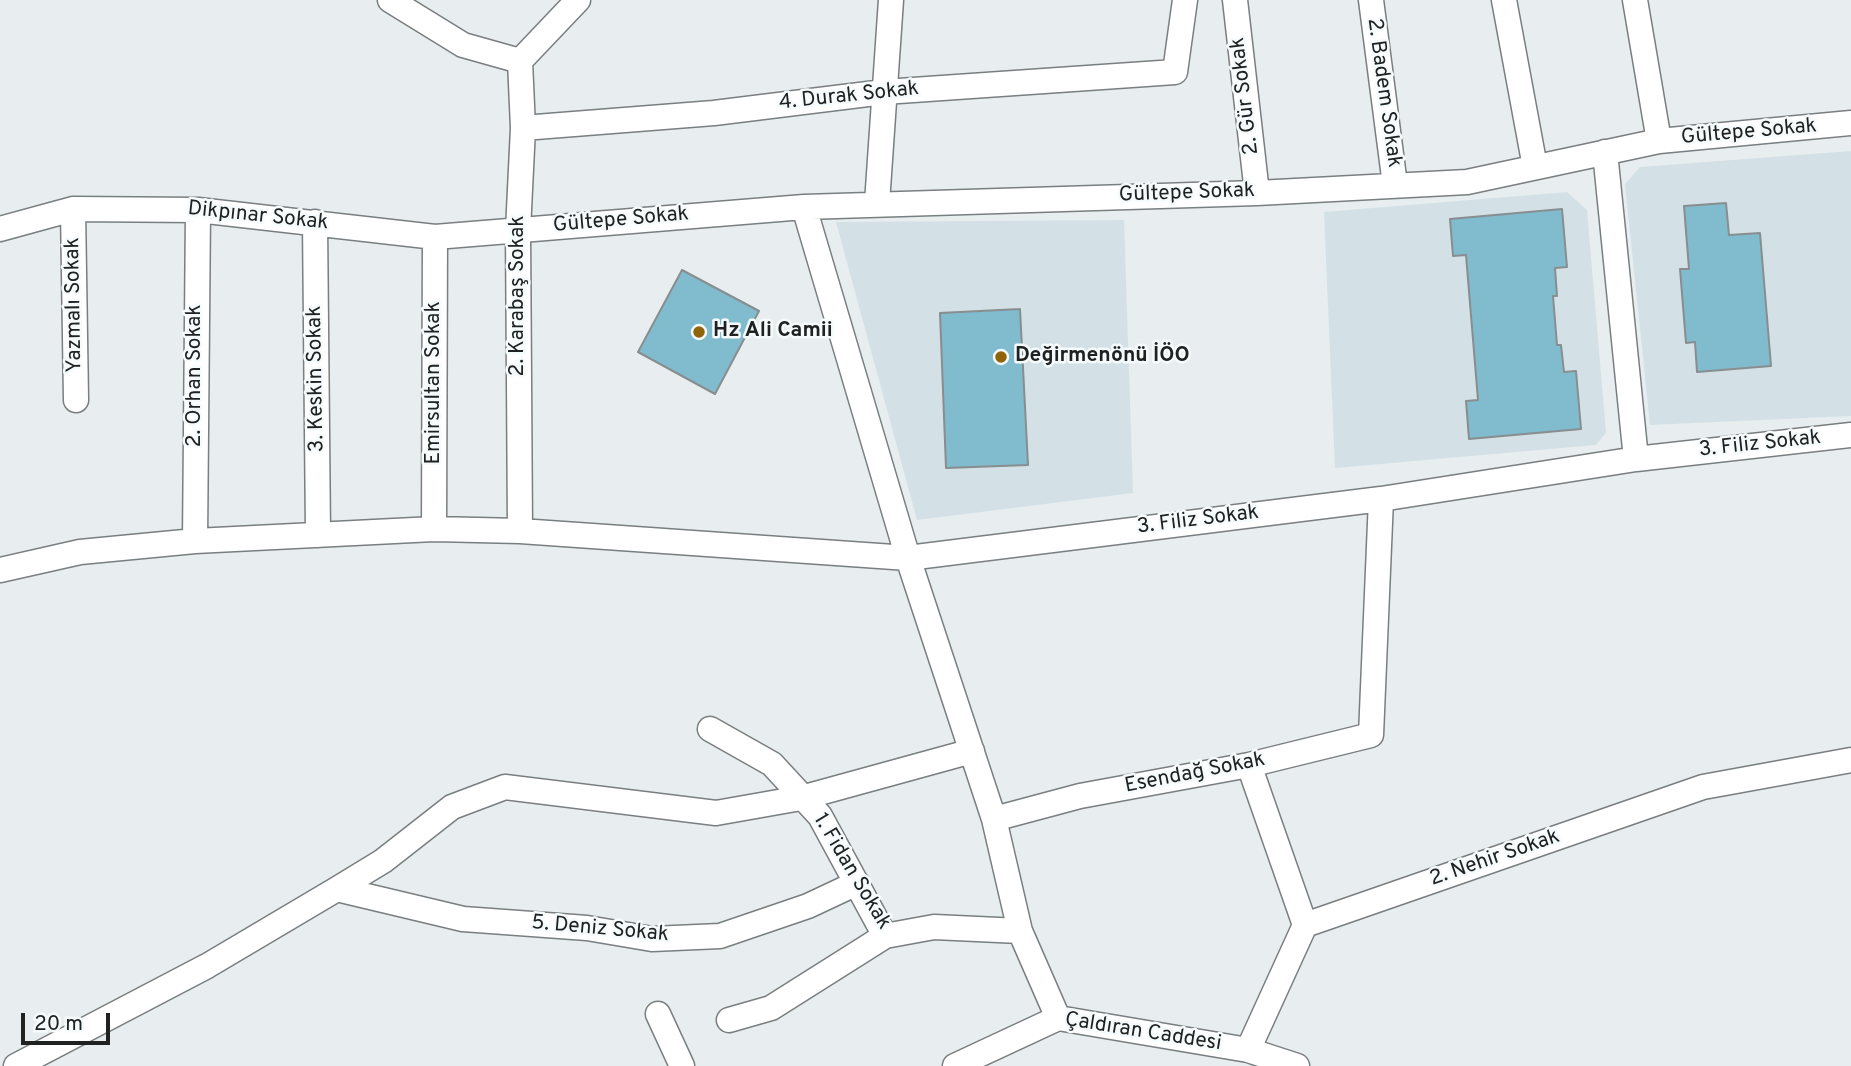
<!DOCTYPE html>
<meta charset="utf-8">
<style>
body{margin:0}
#map{position:relative;width:1851px;height:1066px;overflow:hidden;background:#e8edef;font-family:Overpass,sans-serif}
canvas{display:block}
.scale{position:absolute;left:21px;top:1013px;width:89px;height:32px;box-sizing:border-box;border:4px solid #202222;border-top:0;padding-left:9px;font-size:21px;line-height:24px;white-space:nowrap;color:#202222;-webkit-text-stroke:5px #f5fbfd;paint-order:stroke}
</style>
<div id="map">
<canvas width="1851" height="1066"></canvas>
<div class="scale">20 m</div>
</div>
<script>
const c = document.querySelector('canvas').getContext('2d');
c.lineJoin = 'round';
function fill(path, color) { c.fillStyle = color; c.fill(path, 'evenodd'); }
const poly = rows => new Path2D(rows.map(r => 'M' + r).join(''));
function strokePath(path, color, width, dash) { c.strokeStyle = color; c.lineWidth = width; c.lineCap = dash ? 'butt' : 'round'; c.setLineDash(dash || []); c.stroke(path); }
function label(font, color, halo, rows, align = 'center') {
  c.font = font + ' Overpass,sans-serif'; c.lineWidth = 5; c.setLineDash([]); c.textBaseline = 'middle'; c.strokeStyle = halo; c.fillStyle = color; for (const [text, x, y, turn = 0] of rows) {
    c.save(); c.translate(x, y); c.rotate((+turn || 0) * Math.PI / 180); c.textAlign = isNaN(turn) ? turn : align; if (halo) c.strokeText(text, 0, 0); c.fillText(text, 0, 0); c.restore();
  }
}
fill(poly([
 [1851,151,1851,416,1650,425,1625,184,1640,167],
 [1567,192,1587,210,1606,433,1596,445,1335,468,1324,212],
 [1124,220,1133,493,917,520,836,222]
]), '#d3e1e6');
const building = poly([
 [1726,203,1729,235,1760,233,1771,366,1697,372,1695,342,1686,343,1680,269,1689,269,1684,206,1726,203],
 [1562,209,1567,267,1555,268,1557,296,1553,296,1557,345,1561,345,1564,372,1576,371,1581,429,1469,439,1466,401,1478,400,1466,255,1453,256,1450,219,1562,209],
 [682,270,759,311,715,394,638,352,682,270],
 [1020,309,1028,465,946,468,940,313,1020,309]
]);
fill(building, '#80bcce');
strokePath(building, '#888d8f', 2);
const street = poly([
 [390,0,463,45,520,61,578,0],
 [1235,0,1257,193],
 [1371,0,1395,185],
 [1504,0,1535,167],
 [1635,0,1659,141],
 [520,61,523,128,518,230,520,531],
 [523,128,714,113,884,92,1175,72,1185,0],
 [1605,152,1636,459],
 [877,203,891,0],
 [804,207,908,558,1381,499,1636,459,1851,435],
 [73,209,76,400],
 [315,222,318,535],
 [0,229,73,209,198,210,435,237,804,207,1257,193,1467,182,1659,141,1851,123],
 [434,529,435,237],
 [195,541,198,210],
 [0,570,80,552,195,541,434,529,520,531,908,558,994,819],
 [710,729,772,764,820,816,885,936,934,927,1020,931],
 [1249,765,1305,925,1703,787,1851,760],
 [337,889,463,919,587,928,652,939,720,936,808,906,857,883],
 [658,1014,682,1066],
 [1058,1018,1020,931,994,819,1080,796,1249,765,1371,735,1381,499],
 [729,1020,771,1008,885,936],
 [1248,1050,1305,925],
 [16,1066,207,966,337,889,383,861,452,807,505,787,716,813,801,798,972,751],
 [955,1066,1058,1018,1248,1050,1297,1066]
]);
strokePath(street, '#797e80', 27);
strokePath(street, '#fff', 24);
for (const [x, y, r, color] of [
 [699,332,7,"#8f640b"],
 [1001,357,7,"#8f640b"]
]) { const dot = new Path2D(); dot.arc(x, y, r, 0, 2 * Math.PI); c.fillStyle = color; c.fill(dot); strokePath(dot, '#f5fbfd', 2.5); }
label('21px', '#202222', '#f5fbfd', [
 ["2. Badem Sokak",1383,93,82],
 ["2. Gür Sokak",1246,96,-97],
 ["4. Durak Sokak",849,97,-6],
 ["Gültepe Sokak",1749,133,-5],
 ["Gültepe Sokak",1187,194,-2],
 ["Dikpınar Sokak",258,217,6],
 ["Gültepe Sokak",621,221,-5],
 ["2. Karabaş Sokak",519,296,-90],
 ["Yazmalı Sokak",75,305,-91],
 ["2. Orhan Sokak",196,376,-90],
 ["3. Keskin Sokak",317,379,-91],
 ["Emirsultan Sokak",435,383,-90],
 ["3. Filiz Sokak",1760,445,-6],
 ["3. Filiz Sokak",1198,521,-7],
 ["Esendağ Sokak",1195,774,-11],
 ["2. Nehir Sokak",1495,859,-19],
 ["1. Fidan Sokak",851,872,59],
 ["5. Deniz Sokak",600,930,5],
 ["Çaldıran Caddesi",1143,1033,9]
]);
label('bold 21px', '#202222', '#f5fbfd', [
 ["Hz Ali Camii",713,332],
 ["Değirmenönü İÖO",1015,357]
], 'left');
</script>
